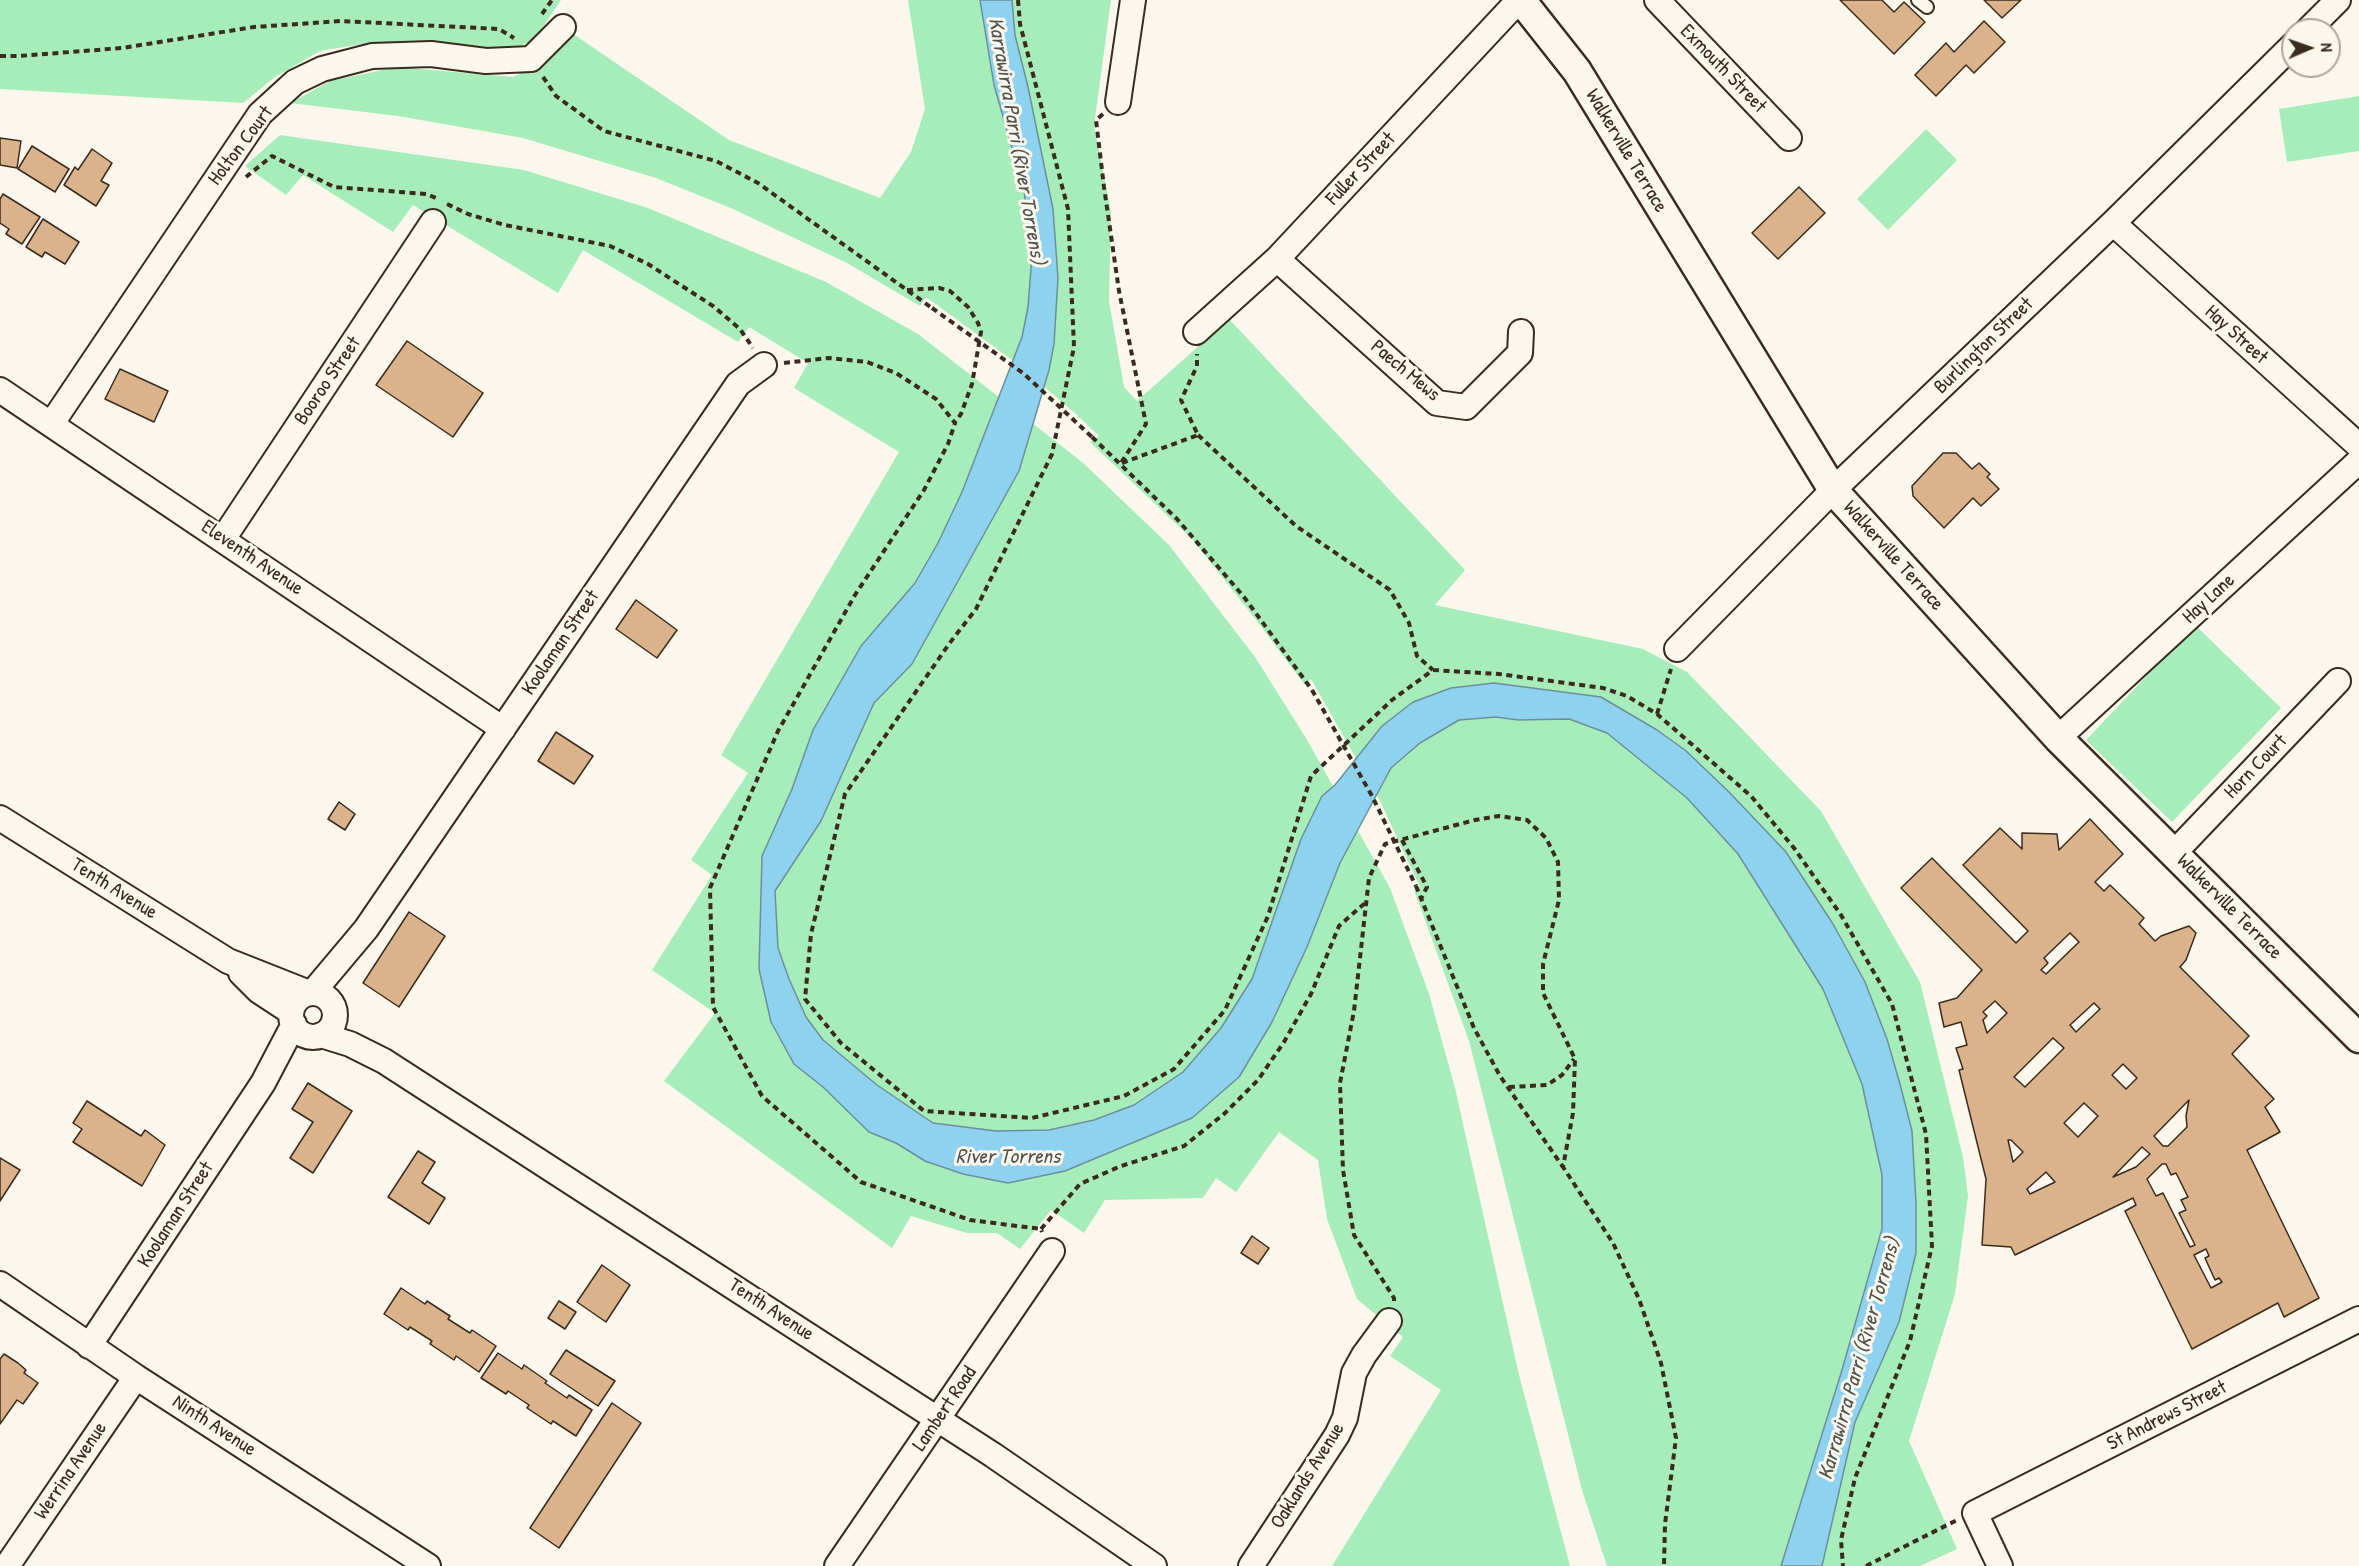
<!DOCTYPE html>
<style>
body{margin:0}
#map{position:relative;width:2359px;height:1566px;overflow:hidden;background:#fbf7ec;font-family:"Patrick Hand",sans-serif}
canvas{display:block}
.north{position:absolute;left:2281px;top:18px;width:60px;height:60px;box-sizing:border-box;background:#fbf7ec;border:2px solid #aea59a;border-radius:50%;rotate:88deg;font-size:16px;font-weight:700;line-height:24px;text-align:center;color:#3b2a1e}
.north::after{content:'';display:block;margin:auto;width:21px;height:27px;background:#3b2a1e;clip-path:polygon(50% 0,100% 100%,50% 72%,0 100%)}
</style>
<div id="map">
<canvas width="2359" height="1566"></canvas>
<div class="north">N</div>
</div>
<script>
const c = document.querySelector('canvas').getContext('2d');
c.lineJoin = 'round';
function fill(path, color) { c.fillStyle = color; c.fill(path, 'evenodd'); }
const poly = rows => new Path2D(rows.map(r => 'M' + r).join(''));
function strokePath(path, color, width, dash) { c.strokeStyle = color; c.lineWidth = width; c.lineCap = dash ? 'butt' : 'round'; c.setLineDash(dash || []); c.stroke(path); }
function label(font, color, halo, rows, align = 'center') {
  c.font = font + ' "Patrick Hand",sans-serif'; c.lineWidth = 6; c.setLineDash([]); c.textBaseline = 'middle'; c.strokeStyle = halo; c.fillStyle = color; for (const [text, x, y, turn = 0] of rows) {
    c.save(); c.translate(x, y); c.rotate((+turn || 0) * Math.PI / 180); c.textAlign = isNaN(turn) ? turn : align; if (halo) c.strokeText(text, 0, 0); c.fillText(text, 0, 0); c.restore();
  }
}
fill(poly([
 [0,0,561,0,535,39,514,49,497,52,428,44,374,42,320,51,275,77,243,103,0,89],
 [908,0,1111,0,1094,126,1111,212,1109,301,1124,387,1137,401,1229,319,1465,570,1435,605,1643,649,1687,672,1821,811,1920,982,1963,1157,1968,1196,1955,1294,1909,1441,1957,1549,1920,1566,1607,1566,1582,1490,1469,1041,1414,890,1420,887,1379,799,1311,679,1304,684,1257,621,1192,539,1090,442,1099,436,1076,414,1015,362,926,297,920,306,847,263,733,209,656,178,523,138,398,116,290,103,330,81,397,67,513,77,544,61,563,27,729,140,880,198,911,152,925,109],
 [2359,96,2359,151,2287,162,2279,109],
 [1926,129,1957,160,1888,230,1857,199],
 [280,135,524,170,648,208,826,282,918,334,1082,462,1169,545,1255,657,1306,738,1390,888,1429,994,1455,1088,1519,1375,1570,1566,1332,1566,1441,1390,1390,1356,1403,1337,1357,1299,1327,1219,1318,1160,1279,1132,1236,1192,1216,1178,1203,1198,1105,1200,1084,1233,1051,1210,1020,1249,997,1233,967,1233,911,1216,892,1248,664,1081,715,1013,652,970,712,875,691,860,748,773,721,755,899,452,794,388,808,363,749,327,738,342,583,250,558,293,413,205,393,232,303,175,286,195,245,166],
 [2195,625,2281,708,2172,822,2086,740]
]), '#a7edba');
const water = poly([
 [980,0,1012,0,1015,35,1028,87,1053,209,1058,278,1054,344,1049,370,1019,471,912,664,874,703,821,821,775,891,778,948,789,979,806,1017,823,1040,877,1085,933,1123,996,1131,1049,1130,1094,1120,1134,1105,1183,1072,1221,1028,1252,979,1301,839,1322,796,1335,785,1382,726,1413,702,1451,688,1494,683,1601,697,1657,730,1685,750,1729,792,1786,852,1833,924,1865,982,1887,1039,1900,1084,1912,1131,1916,1203,1916,1253,1899,1322,1855,1422,1822,1566,1781,1566,1842,1370,1882,1229,1882,1175,1862,1084,1823,989,1738,854,1687,798,1607,733,1569,719,1518,720,1496,717,1459,720,1420,743,1391,768,1340,863,1307,947,1272,1022,1239,1077,1192,1118,1065,1171,1008,1183,963,1174,925,1161,896,1143,869,1132,823,1087,794,1064,771,1022,759,969,762,856,792,789,813,730,861,646,915,583,938,543,962,492,1022,337,1028,307,1032,256,1024,190,994,85,980,0]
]);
fill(water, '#8ed2f0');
strokePath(water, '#6d8f9c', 1.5);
const building = poly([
 [1840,0,1882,0,1894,12,1904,2,1925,22,1894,54,1840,0],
 [1984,0,2021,0,2002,18,1984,0],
 [1984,21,2005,42,1974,73,1966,65,1936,96,1915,75,1946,43,1954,52,1984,21],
 [0,138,21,141,17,168,0,165,0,138],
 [32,146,69,169,55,192,18,169,32,146],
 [92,149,112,163,101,181,109,185,96,206,64,185,75,167,78,170,92,149],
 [1799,187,1825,213,1778,259,1752,233,1799,187],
 [3,194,40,217,22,244,6,234,9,229,0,223,0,199,3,194],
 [43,219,79,242,65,264,45,252,42,257,26,247,43,219],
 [407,341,483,393,453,437,376,385,407,341],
 [120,369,168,391,154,422,105,399,120,369],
 [1943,453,1956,453,1972,469,1979,463,1990,474,1987,477,1999,489,1981,506,1973,498,1944,528,1913,496,1912,486,1943,453],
 [636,600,677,630,657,658,616,629,636,600],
 [556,732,593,756,574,784,538,761,556,732],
 [339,802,355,814,345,830,328,819,339,802],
 [2090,819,2123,854,2095,882,2104,891,2110,885,2144,918,2139,924,2155,941,2161,936,2189,926,2196,933,2186,960,2180,967,2249,1036,2232,1054,2274,1099,2265,1107,2280,1132,2247,1150,2319,1298,2284,1317,2278,1303,2192,1349,2125,1211,2136,1205,2133,1198,2015,1255,2011,1247,1982,1245,1986,1179,1959,1070,1963,1069,1956,1048,1967,1045,1961,1022,1944,1027,1939,1003,1957,998,1982,970,1901,888,1932,858,2016,943,2028,931,1963,865,2000,828,2022,849,2022,833,2057,834,2059,850,2090,819],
 [2070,933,2079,942,2046,974,2041,970,2048,963,2044,958,2070,933],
 [1995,1001,2007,1013,1987,1033,1983,1020,1987,1016,1983,1012,1995,1001],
 [2094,1003,2100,1009,2076,1032,2070,1025,2094,1003],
 [2053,1038,2064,1048,2025,1087,2014,1077,2053,1038],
 [2123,1064,2137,1078,2126,1089,2112,1075,2123,1064],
 [2189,1100,2186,1116,2187,1127,2168,1146,2163,1146,2154,1136,2189,1100],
 [2084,1103,2098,1116,2078,1137,2064,1123,2084,1103],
 [2008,1140,2011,1140,2023,1152,2013,1162,2008,1140],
 [2142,1147,2150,1154,2136,1167,2113,1177,2142,1147],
 [2162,1164,2166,1164,2171,1175,2176,1173,2188,1197,2181,1200,2186,1210,2179,1213,2195,1245,2190,1247,2163,1193,2156,1196,2147,1179,2162,1164],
 [2046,1172,2055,1182,2030,1194,2027,1189,2046,1172],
 [2206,1249,2209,1256,2205,1258,2215,1280,2219,1278,2222,1282,2211,1288,2194,1255,2206,1249],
 [409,912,445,936,399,1007,363,983,409,912],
 [308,1083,352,1111,313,1173,290,1158,313,1122,292,1109,308,1083],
 [87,1101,141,1136,145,1130,165,1145,142,1186,73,1142,82,1129,73,1123,87,1101],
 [418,1151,435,1162,422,1183,445,1198,429,1224,388,1197,418,1151],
 [0,1158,20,1170,0,1201,0,1158],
 [1252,1236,1269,1248,1258,1264,1241,1253,1252,1236],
 [602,1265,630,1285,606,1322,577,1302,602,1265],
 [401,1288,425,1304,427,1301,450,1316,448,1319,470,1333,472,1330,496,1346,479,1372,456,1356,454,1360,430,1344,432,1341,410,1327,408,1330,384,1314,401,1288],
 [559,1301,576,1312,565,1329,548,1318,559,1301],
 [566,1350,615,1381,598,1406,550,1374,566,1350],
 [498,1353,522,1369,524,1365,547,1381,545,1383,567,1398,569,1395,592,1410,576,1436,553,1421,551,1424,527,1408,529,1405,508,1391,506,1394,481,1378,498,1353],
 [4,1354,18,1363,26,1370,24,1373,38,1383,23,1404,17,1400,0,1424,0,1359,4,1354],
 [612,1403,641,1423,559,1548,530,1528,612,1403]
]);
fill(building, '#dab38b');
strokePath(building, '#3b2a1e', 1.5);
const service = poly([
 [1918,0,1927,7]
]);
const minor = poly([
 [1657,0,1789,138],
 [2308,30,2338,0],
 [1118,102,1133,0],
 [2113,223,2359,446],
 [1277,259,1437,403,1466,407,1520,353,1521,332],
 [1196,332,1277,259,1519,0],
 [0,390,503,729],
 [52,423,260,114,295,82,322,69,372,56,431,54,486,61,531,59,563,27],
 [223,539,433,222],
 [1677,649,1833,490,2113,223,2293,45],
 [2058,738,2359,461],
 [0,818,228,961,309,993],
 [2174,853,2338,681],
 [241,973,259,991,291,1012],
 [313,992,366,929,738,384,764,365],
 '291 1015a22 22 0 1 1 44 0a22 22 0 1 1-44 0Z',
 [321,1035,350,1044,384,1061,993,1455,1154,1566],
 [0,1284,136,1377,428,1566],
 [89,1346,263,1083,294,1024],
 [7,1566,136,1377],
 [837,1566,1052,1251],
 [1251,1566,1337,1435,1345,1418,1354,1373,1364,1355,1389,1321],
 [2000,1566,1975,1513,2359,1319]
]);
const tertiary = poly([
 [1521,0,1577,71,1833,490,2058,738,2359,1038]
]);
strokePath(service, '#3b2a1e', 16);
strokePath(minor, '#3b2a1e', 28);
strokePath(tertiary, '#3b2a1e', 33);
strokePath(poly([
 [1018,0,1020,24,1068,209,1074,347,1052,454,976,609,949,644,845,794,811,934,805,999,841,1043,924,1111,1032,1118,1124,1096,1174,1069,1225,1010,1268,916,1311,776,1392,700,1433,670],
 [542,14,552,0],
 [0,56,19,56,122,48,254,27,341,21,499,29,514,38],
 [543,77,556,96,604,131,716,161,758,183,932,308],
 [1103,114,1096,120,1104,187,1119,291,1146,424,1121,463],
 [246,177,272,156,334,187,427,194,438,199],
 [447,204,468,214,505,225,610,246,648,264,713,306,740,329,753,348],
 [907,290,939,288,950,291,968,307,978,323,981,332,972,384,961,414,955,422],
 [784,363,829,358,867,362,896,373,936,399,955,423,948,444,924,490,855,595,778,731,710,888,713,1007,762,1096,861,1182,970,1220,1041,1229,1042,1232],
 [1198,435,1296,526,1390,590,1409,623,1417,656,1433,670],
 [1092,437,1177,519,1244,597,1312,690],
 [1122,463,1198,435,1181,400,1197,366,1197,354],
 [1433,670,1499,674,1603,688,1627,696,1657,714,1751,796,1794,848,1841,915,1892,1004,1926,1134,1932,1246,1910,1341,1855,1478,1841,1540,1843,1566],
 [1657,714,1671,669],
 [1402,840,1427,887,1421,899],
 [1416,886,1474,1028,1500,1076,1563,1167],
 [1509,1087,1547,1085,1562,1075,1574,1059],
 [1041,1229,1080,1184,1121,1166,1184,1146,1224,1114,1258,1080,1284,1042,1311,994,1339,926,1365,903],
 [1394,1301,1394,1298,1354,1235,1343,1170,1340,1083,1354,1011,1369,878,1385,844,1475,820,1499,816,1527,820,1546,838,1558,862,1559,900,1543,964,1543,993,1575,1059,1573,1113,1563,1167,1613,1243,1639,1299,1661,1363,1676,1438,1665,1524,1664,1566],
 [1866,1566,1957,1520]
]), '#3b2a1e', 4, [6, 4.5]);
strokePath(service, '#fbf7ec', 12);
strokePath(minor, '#fbf7ec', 24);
strokePath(tertiary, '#fbf7ec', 28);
strokePath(poly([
 [932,308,1023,373,1092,437],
 [1312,690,1372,796,1416,886]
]), '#3b2a1e', 4, [6, 4.5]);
label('20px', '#3b2a1e', '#fbf7ec', [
 ["Exmouth Street",1723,69,46],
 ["Holton Court",241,146,-53],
 ["Walkerville Terrace",1626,151,59],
 ["Fuller Street",1361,169,-47],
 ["Hay Street",2236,335,42],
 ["Burlington Street",1984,346,-44],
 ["Paech Mews",1405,371,40],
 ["Booroo Street",328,381,-56],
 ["Walkerville Terrace",1893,556,48],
 ["Eleventh Avenue",252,558,34],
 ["Hay Lane",2209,599,-43],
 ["Koolaman Street",561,643,-56],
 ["Horn Court",2256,767,-46],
 ["Tenth Avenue",114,889,32],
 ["Walkerville Terrace",2229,907,45],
 ["Koolaman Street",176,1215,-57],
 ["Tenth Avenue",771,1310,33],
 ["Lambert Road",945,1409,-56],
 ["St Andrews Street",2167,1416,-27],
 ["Ninth Avenue",214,1426,33],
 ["Werrina Avenue",71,1471,-56],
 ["Oaklands Avenue",1308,1476,-58]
]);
label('italic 21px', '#505452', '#fbf7ec', [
 ["Karrawirra Parri (River Torrens)",1016,141,80],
 ["River Torrens",1008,1157],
 ["Karrawirra Parri (River Torrens)",1860,1359,-74]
]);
</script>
